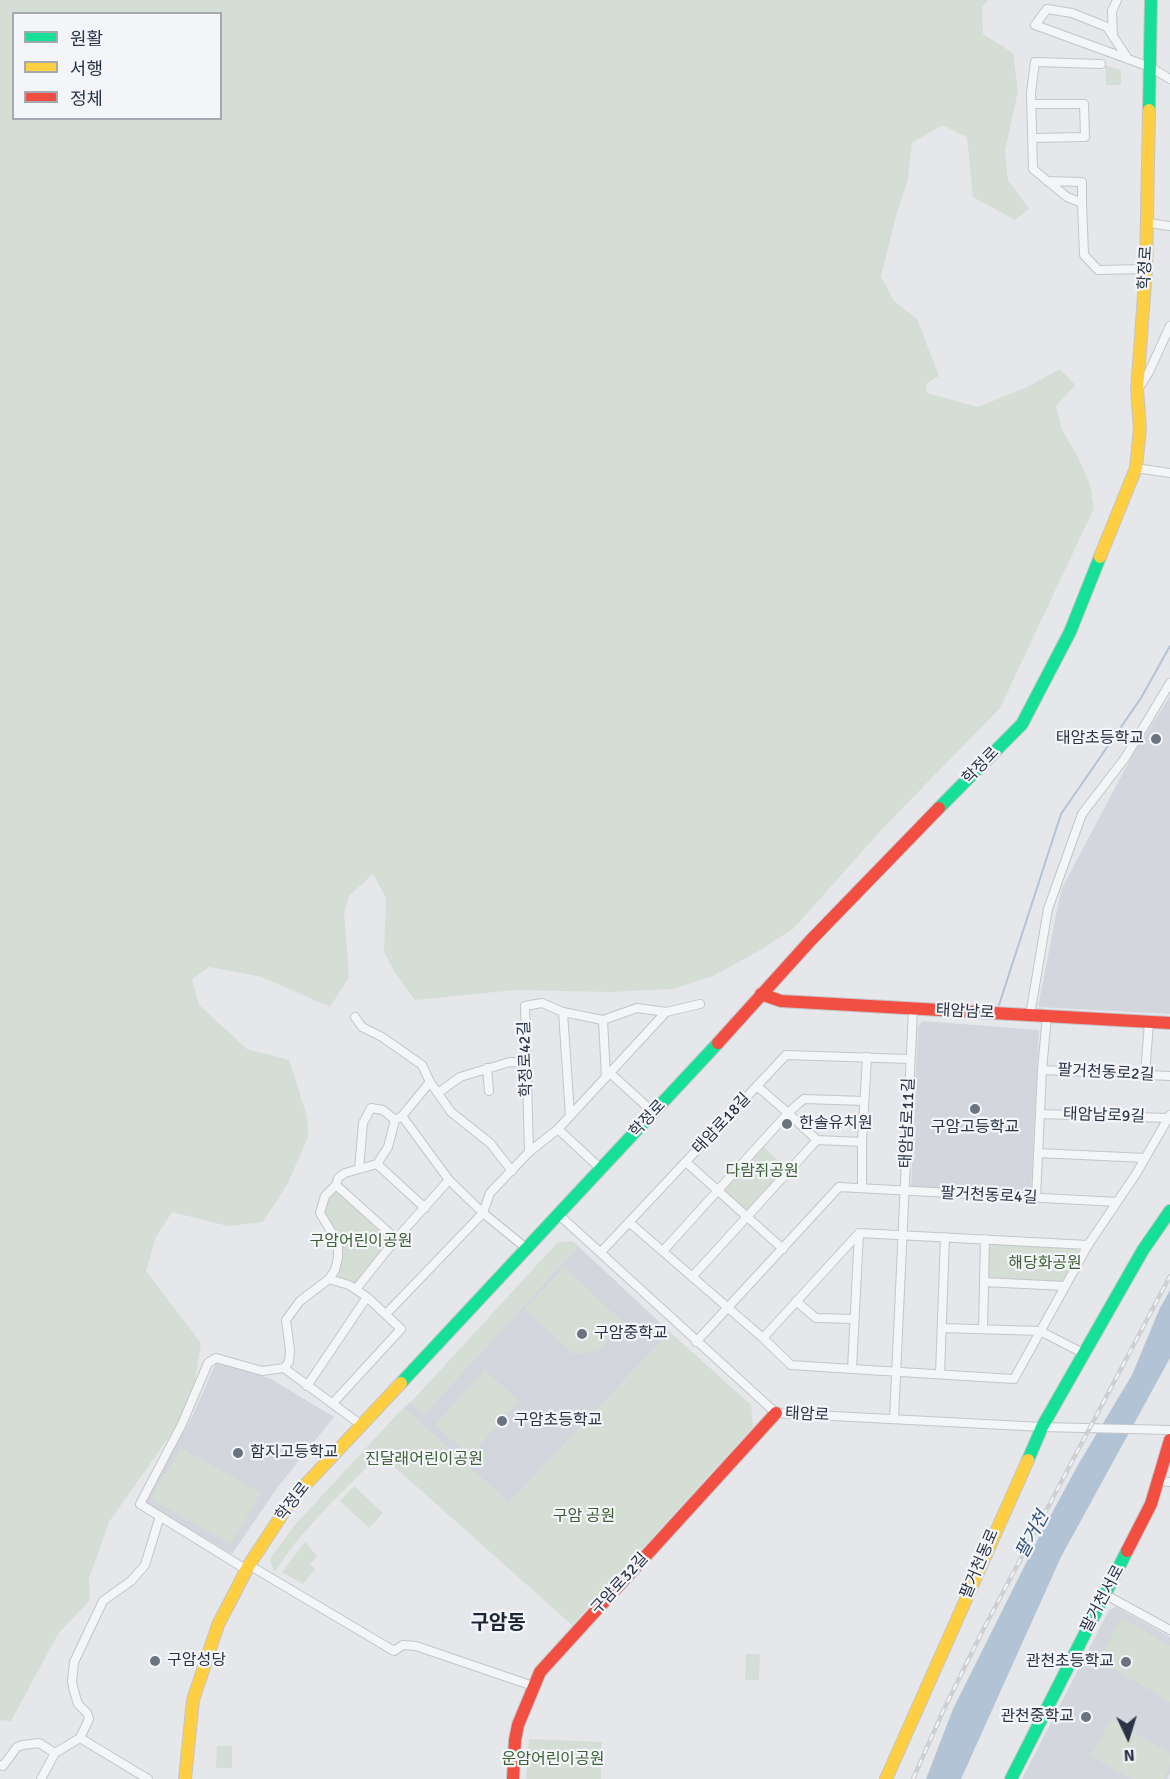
<!DOCTYPE html>
<meta charset="utf-8">
<style>
body{margin:0}
#map{position:relative;width:1170px;height:1779px;overflow:hidden;background:#e5e7ea;font-family:Signika,"Noto Sans KR",sans-serif}
canvas{display:block}
.legend{position:absolute;left:12px;top:12px;width:210px;height:108px;box-sizing:border-box;background:#f3f5f9;border:2px solid #a3a8b1;margin:0;padding:8px 10px;list-style:none;font-size:18px;color:#2a3445}
.legend li{display:flex;align-items:center;gap:12px;height:30px}
.legend b{width:30px;border:2px solid #a3a8b1}
.north{position:absolute;left:1098px;top:1707px;width:60px;height:60px;-webkit-text-stroke:4px #f3f5f9;paint-order:stroke;rotate:176deg;font-size:16px;font-weight:700;line-height:24px;text-align:center;color:#2a3445}
.north::after{content:'';display:block;margin:auto;width:21px;height:27px;background:#2a3445;clip-path:polygon(50% 0,100% 100%,50% 72%,0 100%)}
</style>
<div id="map">
<canvas width="1170" height="1779"></canvas>
<ul class="legend">
<li><b style="height:8px;background:#16e098"></b>원활</li>
<li><b style="height:8px;background:#ffcf43"></b>서행</li>
<li><b style="height:8px;background:#f24e42"></b>정체</li>
</ul>
<div class="north">N</div>
</div>
<script>
const c = document.querySelector('canvas').getContext('2d');
c.lineJoin = 'round';
function fill(path, color) { c.fillStyle = color; c.fill(path, 'evenodd'); }
const poly = rows => new Path2D(rows.map(r => 'M' + r).join(''));
function strokePath(path, color, width, dash) { c.strokeStyle = color; c.lineWidth = width; c.lineCap = dash ? 'butt' : 'round'; c.setLineDash(dash || []); c.stroke(path); }
function label(font, color, halo, rows, align = 'center') {
  c.font = font + ' Signika,"Noto Sans KR",sans-serif'; c.lineWidth = 4.5; c.setLineDash([]); c.textBaseline = 'middle'; c.strokeStyle = halo; c.fillStyle = color; for (const [text, x, y, turn = 0] of rows) {
    c.save(); c.translate(x, y); c.rotate((+turn || 0) * Math.PI / 180); c.textAlign = isNaN(turn) ? turn : align; if (halo) c.strokeText(text, 0, 0); c.fillText(text, 0, 0); c.restore();
  }
}
fill(poly([
 [1170,696,1170,1014,1038,1007,1061,890,1132,756],
 [922,1021,1039,1030,1031,1192,911,1187,918,1027],
 [578,1246,670,1332,509,1503,403,1408,411,1402,424,1414],
 [217,1360,271,1379,334,1417,277,1488,232,1554,143,1502,191,1419],
 [1116,1607,1170,1637,1170,1773,1167,1779,1022,1779,1109,1610]
]), '#d3d6dd');
fill(poly([
 [0,0,988,0,982,7,983,34,1013,53,1018,91,1005,151,1008,180,1029,209,1015,220,973,197,967,137,942,125,912,143,908,178,896,216,881,276,894,301,917,319,939,376,926,384,927,393,978,407,1027,387,1060,369,1075,385,1056,406,1062,430,1078,457,1090,484,1094,508,1000,708,884,827,793,929,757,952,713,976,673,989,610,992,515,990,415,1000,396,974,384,952,386,898,373,874,349,896,344,913,349,977,330,1007,262,977,209,967,192,979,199,1005,247,1049,289,1060,307,1116,308,1137,288,1183,263,1222,228,1226,172,1212,156,1237,146,1271,201,1343,195,1380,184,1416,109,1522,89,1578,90,1600,58,1634,11,1721,0,1720],
 [14,14,220,14,220,118,14,118],
 [1105,65,1121,70,1121,85,1106,85],
 [762,1145,788,1170,747,1213,721,1191],
 [335,1188,393,1239,355,1285,331,1277,338,1243,322,1213],
 [572,1241,578,1246,424,1414,411,1402,557,1243],
 [994,1244,1073,1247,1079,1252,1066,1280,1059,1282,994,1280,987,1275,988,1248],
 [564,1267,624,1323,598,1351,573,1354,525,1309],
 [670,1332,751,1405,753,1427,572,1625,380,1454,328,1506,295,1543,275,1571,273,1569,270,1559,294,1526,403,1408,509,1503],
 [485,1370,519,1401,470,1456,435,1425],
 [181,1448,261,1493,231,1544,151,1499],
 [354,1486,383,1513,369,1528,340,1501],
 [305,1542,317,1556,310,1565,315,1569,303,1584,282,1572],
 [1122,1618,1170,1646,1170,1702,1098,1660],
 [746,1654,760,1654,759,1680,745,1680],
 [1111,1720,1170,1753,1170,1766,1163,1779,1132,1779,1090,1756],
 [529,1739,602,1742,601,1779,526,1779],
 [217,1746,232,1746,232,1768,216,1768]
]), '#d5ded5');
fill(poly([
 [1170,1290,1170,1358,1061,1557,961,1779,926,1779,953,1709,1039,1537,1079,1463,1132,1375,1159,1310]
]), '#b3c3d6');
strokePath(poly([
 [999,1005,1061,814,1141,698,1170,646]
]), '#b3c3d6', 2);
const street = poly([
 [1113,36,1112,11,1117,0],
 [1128,59,1107,27,1072,13,1047,9,1035,25,1150,67,1170,79],
 [1101,64,1035,62,1031,93,1033,169,1067,197,1082,203,1084,255,1098,270,1146,269],
 [1031,104,1084,104,1085,137,1032,138],
 [1047,181,1082,182,1082,203],
 [1148,223,1170,226],
 [1139,388,1149,372,1170,326],
 [1136,468,1170,473],
 [563,1012,570,1116],
 [1030,1015,1048,909,1082,814,1125,758,1170,683],
 [355,1017,362,1027,382,1037,422,1065,430,1082],
 [603,1020,606,1077],
 [487,1068,489,1091],
 [1042,1070,1170,1076],
 [610,1073,654,1113],
 [1145,1075,1149,1022],
 [438,1093,460,1077,510,1062,526,1063],
 [1040,1114,1168,1118],
 [402,1116,430,1082,451,1112,490,1143,512,1171],
 [558,1129,601,1169],
 [817,1140,788,1113,799,1103,804,1099,864,1101],
 [529,1152,525,1006,542,1003,563,1012,603,1020,637,1008,666,1012,700,1004],
 [1038,1153,1145,1158],
 [686,1162,783,1249],
 [377,1164,345,1173,338,1178,336,1185,396,1239],
 [359,1169,363,1123,371,1108,383,1110,395,1120],
 [862,1187,862,1142,867,1057],
 [1036,1198,1042,1070,1047,1016],
 [425,1208,377,1164,388,1147,395,1120,402,1116,449,1180],
 [558,1214,776,1413,1042,1427,1170,1430],
 [630,1223,763,1338,791,1365,852,1369],
 [1088,1245,859,1233,852,1369,1014,1379,1088,1245,1136,1174,1170,1115],
 [526,1248,483,1213,490,1193,529,1152,558,1129,666,1012],
 [663,1251,788,1113,757,1086],
 [601,1252,786,1055,910,1059],
 [692,1277,817,1140,862,1142],
 [329,1279,335,1270,338,1258,338,1243,320,1213,325,1196,336,1185],
 [984,1282,1065,1286],
 [356,1289,396,1239,449,1180,483,1213,386,1314],
 [796,1301,816,1318,854,1319],
 [942,1328,1040,1331,1083,1353],
 [983,1329,985,1239],
 [763,1338,859,1233],
 [696,1342,839,1187,1117,1202],
 [284,1368,289,1362,290,1350,286,1320,300,1301,329,1279,349,1285,367,1297],
 [940,1374,945,1237],
 [307,1386,367,1297,401,1329,333,1403],
 [894,1419,913,1009],
 [1159,1481,1170,1482],
 [249,1565,394,1651,403,1645,416,1646,533,1686],
 [247,1570,140,1504,182,1424,208,1363,216,1358,262,1371,284,1368,360,1424],
 [1106,1595,1170,1630],
 [80,1738,89,1719,87,1713,78,1704,74,1691,72,1682,74,1662,103,1601,131,1581,145,1565,160,1516],
 [0,1765,3,1766,17,1747,23,1745,39,1743,55,1753,80,1738,148,1779],
 [41,1779,55,1753]
]);
const fast = poly([
 [1149,110,1151,0],
 [939,808,1022,724,1070,632,1100,557],
 [401,1383,718,1043],
 [1028,1460,1042,1427,1143,1250,1170,1211],
 [1011,1779,1127,1551]
]);
const slow = poly([
 [1100,557,1136,468,1140,428,1137,390,1146,269,1149,110],
 [185,1779,193,1700,218,1625,249,1565,293,1498,401,1383],
 [886,1779,1028,1460]
]);
const jam = poly([
 [761,994,781,1001,1170,1023],
 [718,1043,811,940,939,808],
 [1127,1551,1151,1504,1170,1440],
 [513,1779,515,1740,518,1725,540,1672,776,1413]
]);
strokePath(street, '#c3c5c8', 10);
strokePath(fast, '#c3c5c8', 14);
strokePath(slow, '#c3c5c8', 14);
strokePath(jam, '#c3c5c8', 14);
strokePath(street, '#f4f5f7', 8);
strokePath(fast, '#16e098', 12);
strokePath(slow, '#ffcf43', 12);
strokePath(jam, '#f24e42', 12);
const rail = poly([
 [913,1779,944,1709,982,1632,1170,1276]
]);
strokePath(rail, '#cdcfd2', 4.5);
strokePath(rail, '#f3f5f9', 2, [7]);
for (const [x, y, r, color] of [
 [1156,739,6,"#6b737f"],
 [975,1109,6,"#6b737f"],
 [787,1124,6,"#6b737f"],
 [582,1334,6,"#6b737f"],
 [502,1421,6,"#6b737f"],
 [238,1453,6,"#6b737f"],
 [155,1661,6,"#6b737f"],
 [1126,1662,6,"#6b737f"],
 [1086,1717,6,"#6b737f"]
]) { const dot = new Path2D(); dot.arc(x, y, r, 0, 2 * Math.PI); c.fillStyle = color; c.fill(dot); strokePath(dot, '#f3f5f9', 2); }
label('16px', '#2a3445', '#f3f5f9', [
 ["학정로",1146,268,-87],
 ["학정로",981,766,-46],
 ["태암남로",965,1012,3],
 ["학정로42길",526,1059,-92],
 ["팔거천동로2길",1106,1073,3],
 ["태암남로9길",1104,1116,2],
 ["학정로",648,1119,-47],
 ["태암남로11길",908,1123,-88],
 ["태암로18길",722,1124,-47],
 ["팔거천동로4길",989,1196,3],
 ["태암로",807,1415,3],
 ["학정로",293,1502,-52],
 ["팔거천동로",980,1564,-67],
 ["구암로32길",620,1584,-48],
 ["팔거천서로",1103,1599,-62]
]);
label('16px', '#2a3445', '#f3f5f9', [
 ["태암초등학교",1144,739,"right"],
 ["한솔유치원",799,1124],
 ["구암고등학교",975,1128,"center"],
 ["구암중학교",594,1334],
 ["구암초등학교",514,1421],
 ["함지고등학교",250,1453],
 ["구암성당",167,1661],
 ["관천초등학교",1114,1662,"right"],
 ["관천중학교",1074,1717,"right"]
], 'left');
label('16px', '#3f6136', '#f3f5f9', [
 ["다람쥐공원",762,1172],
 ["구암어린이공원",361,1242],
 ["해당화공원",1045,1264],
 ["진달래어린이공원",424,1460],
 ["구암 공원",584,1517],
 ["운암어린이공원",553,1760]
]);
label('italic 18px', '#31537b', '#f3f5f9', [
 ["팔거천",1033,1535,-62]
]);
label('bold 20px', '#1c2536', '#f3f5f9', [
 ["구암동",498,1624]
]);
</script>
